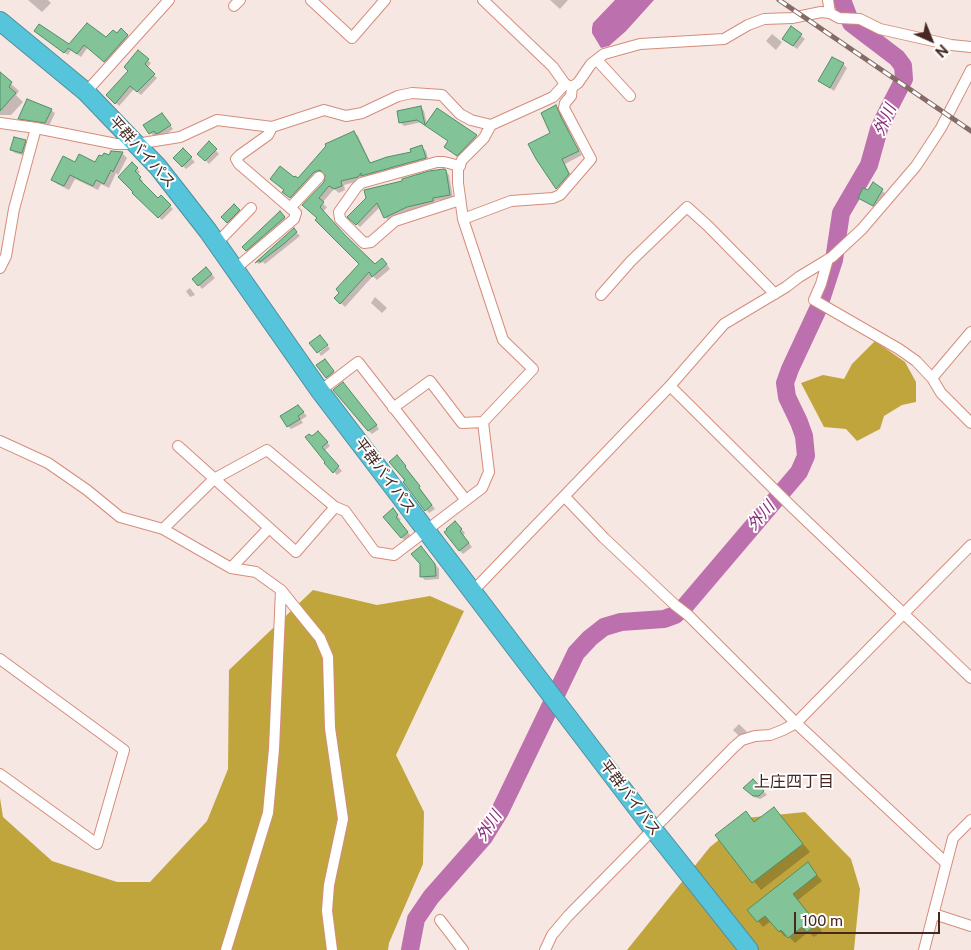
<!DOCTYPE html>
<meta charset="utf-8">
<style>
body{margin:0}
#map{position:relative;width:971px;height:950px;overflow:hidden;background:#f7e7e3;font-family:"Public Sans",sans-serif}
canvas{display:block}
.north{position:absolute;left:906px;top:15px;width:50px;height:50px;-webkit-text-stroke:4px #fff;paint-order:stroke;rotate:136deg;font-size:14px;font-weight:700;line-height:20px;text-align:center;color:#462821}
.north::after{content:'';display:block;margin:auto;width:18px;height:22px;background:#462821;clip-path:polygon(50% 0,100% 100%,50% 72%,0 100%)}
.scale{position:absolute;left:794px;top:912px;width:146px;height:22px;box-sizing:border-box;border:2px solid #462821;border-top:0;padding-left:6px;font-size:15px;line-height:18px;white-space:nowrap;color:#462821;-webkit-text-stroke:4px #fff;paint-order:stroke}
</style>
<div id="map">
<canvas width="971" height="950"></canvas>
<div class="north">N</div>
<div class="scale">100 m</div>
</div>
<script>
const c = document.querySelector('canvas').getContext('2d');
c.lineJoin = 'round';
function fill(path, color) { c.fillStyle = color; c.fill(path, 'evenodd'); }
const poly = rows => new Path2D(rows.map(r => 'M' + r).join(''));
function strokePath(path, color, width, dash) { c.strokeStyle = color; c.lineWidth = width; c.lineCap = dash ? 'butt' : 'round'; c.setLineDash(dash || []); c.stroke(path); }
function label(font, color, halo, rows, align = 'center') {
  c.font = font + ' "Public Sans","Noto Sans JP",sans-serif'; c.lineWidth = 4; c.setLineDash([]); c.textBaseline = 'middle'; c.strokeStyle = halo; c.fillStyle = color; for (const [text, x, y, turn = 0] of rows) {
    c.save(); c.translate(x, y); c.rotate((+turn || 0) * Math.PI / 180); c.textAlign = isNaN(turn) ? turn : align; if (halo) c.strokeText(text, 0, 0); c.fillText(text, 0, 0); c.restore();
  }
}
fill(poly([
 [875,341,905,362,916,382,916,402,902,405,884,416,880,429,857,441,846,429,824,427,801,383,823,375,844,379,852,364],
 [313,590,377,605,430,596,464,611,396,755,424,812,423,864,389,943,388,950,0,950,0,798,3,817,52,861,117,882,150,882,207,821,228,769,229,670],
 [805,812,851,859,860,889,854,950,627,950,710,847,746,818]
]), '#c0a53d');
fill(poly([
 [615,0,654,0,626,31,609,46,601,48,592,33,592,28,593,23]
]), '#bd70ae');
fill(poly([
 [28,0,48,0,51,3,42,12],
 [550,0,568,0,560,9],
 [791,28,805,39,797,49,787,42],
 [121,30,131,39,108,64,88,47,81,57,71,50,68,55,39,34,69,45,106,39,117,35],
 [772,34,782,42,776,50,766,41],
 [138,52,151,63,147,68,157,78,141,95,134,89,119,106,108,95,129,71],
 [843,64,847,68,834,91,820,81],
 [0,74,19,91,16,95,23,102,11,115,0,115],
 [421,107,424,111,427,124,476,136,479,139,461,158,449,150,449,141,422,122,404,126,401,123],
 [556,107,561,111,575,144,582,155,565,164,573,179,561,192,537,159,552,133],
 [51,110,55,113,49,126,22,121,19,118],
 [162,114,173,129,163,137,158,134,154,137,145,125],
 [354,132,358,136,371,164,412,153,422,147,426,151,429,162,344,185,345,190,339,193,334,189,322,203,327,207,323,212,348,240,375,265,386,263,390,269,377,280,373,276,345,307,336,298,360,264,319,218,308,209,325,182,326,174,318,176,295,201,288,196,294,179,298,180],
 [25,141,29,144,26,156,15,153,12,150],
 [209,143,219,154,209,164,199,153],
 [183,150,195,162,186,169,175,158],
 [122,153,127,158,118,175,116,173,109,188,101,184,98,190,75,179,69,190,57,184,52,179,75,163,96,164,110,157],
 [132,164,140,172,137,175,143,181,142,183,158,200,161,197,173,209,162,220,134,193],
 [446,171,449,175,453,198,435,201,436,204,411,210,388,221,380,207,360,227,349,217,368,198],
 [873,184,886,194,877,209,859,198,869,192],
 [234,206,242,214,231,225,223,217],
 [280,213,288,221,249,253,244,247],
 [294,230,300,236,265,264,263,262,259,264,256,262],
 [210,272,215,278,202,289,194,279],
 [190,288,195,295,190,297,186,291],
 [375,297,387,308,382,313,371,303],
 [328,346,330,349,321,356,319,353],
 [328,364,337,375,330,381,327,377],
 [346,387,379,429,372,434,362,425,335,390],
 [298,407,307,416,301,420,303,423,291,429,288,426],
 [322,436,330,446,324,451,342,471,337,475,326,463,327,462,312,438],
 [400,460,435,509,429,513,390,462],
 [396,514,401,520,398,521,411,536,405,541,384,517],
 [459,526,465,533,463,535,472,547,463,554,459,550],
 [425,551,439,569,439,579,425,580,421,576],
 [739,724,747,732,741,738,733,730],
 [753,780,767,795,760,799,754,797,745,788],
 [774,809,810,852,761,890,717,835,746,813,755,823],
 [808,864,822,881,798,900,822,931,814,937,808,932,795,943,787,935,785,937,771,921,763,927,758,921]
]), '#0003');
strokePath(poly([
 [410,950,416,919,431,897,484,837,500,811,576,653,590,638,604,627,621,622,664,619,675,615,685,606,799,472,806,456,804,436,799,422,787,397,785,383,790,369,818,309,834,260,841,213,869,165,879,129,887,112,904,79,903,66,897,58,851,23,842,0]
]), '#bd70ae', 18);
const building = poly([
 [87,23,106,37,113,30,117,33,121,28,128,35,104,62,84,45,77,54,68,48,64,53,34,31,39,24,69,44,87,23],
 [791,26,802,34,793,46,782,39,791,26],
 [138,50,149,59,145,64,155,74,137,92,130,86,115,104,106,95,128,71,124,67,138,50],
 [832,57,844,63,830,88,818,81,832,57],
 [0,72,12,82,9,87,16,93,0,111,0,72],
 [27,99,52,109,45,123,18,119,27,99],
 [556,105,562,119,579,151,562,159,569,174,556,189,536,159,528,144,550,133,541,113,556,105],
 [421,106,425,125,437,108,477,135,457,156,444,147,448,141,417,120,399,123,397,111,421,106],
 [162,113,171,125,159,133,156,134,154,131,149,134,143,125,162,113],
 [354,131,370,163,387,157,411,152,410,149,422,145,426,158,361,176,361,173,358,177,341,181,342,186,334,189,329,186,319,198,324,202,320,207,345,235,375,264,382,258,387,264,372,277,369,272,340,304,334,298,339,293,336,289,359,264,315,220,317,218,302,205,324,182,325,175,320,170,314,172,290,198,282,192,284,190,270,179,280,166,294,177,295,176,298,178,326,146,325,144,354,131],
 [14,137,26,140,22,153,10,150,14,137],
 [209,141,217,149,205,161,197,154,209,141],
 [183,148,192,157,182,167,173,158,183,148],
 [111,151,123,152,113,172,111,170,104,184,96,180,93,186,70,175,64,186,51,180,63,156,75,162,79,154,95,162,99,155,102,156,104,153,109,155,111,151],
 [132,162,138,168,135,171,141,177,139,179,158,198,161,195,171,205,158,218,132,193,133,192,118,177,132,162],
 [444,169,446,170,450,195,433,198,433,201,407,207,384,218,377,203,356,225,347,217,366,198,364,190,402,181,402,179,429,171,444,169],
 [873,182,883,189,873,206,858,198,863,188,868,190,873,182],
 [234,204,240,210,227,223,221,217,234,204],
 [280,211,285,217,246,251,242,247,280,211],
 [294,228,297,232,285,243,260,262,259,260,255,263,294,228],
 [206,267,212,274,198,286,192,279,206,267],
 [320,335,328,345,317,353,309,343,320,335],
 [325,359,334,371,326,378,316,365,325,359],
 [343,382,377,425,368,431,333,390,343,382],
 [298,405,304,412,298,416,300,419,287,427,280,416,298,405],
 [318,431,328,442,322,447,339,466,333,473,324,463,325,462,305,437,309,434,312,436,318,431],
 [397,455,406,466,405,467,420,486,419,488,432,505,425,511,403,482,405,480,389,462,397,455],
 [393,508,398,515,396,517,408,532,401,538,383,517,393,508],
 [455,521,462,529,460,531,469,543,459,551,444,532,447,530,446,529,455,521],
 [421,546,435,564,436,576,420,577,420,564,411,554,421,546],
 [753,779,764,791,759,796,753,796,743,788,753,779],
 [774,807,803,844,752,883,715,835,746,811,754,822,774,807],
 [808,862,817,875,793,894,817,924,807,932,802,927,788,938,781,930,779,932,765,916,757,922,747,910,808,862]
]);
fill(building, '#82c498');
strokePath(building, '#4f8f66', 1);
const street = poly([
 [311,0,352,38,385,0],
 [483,0,553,67,565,84,572,87,578,83,591,64,604,54,640,44,724,39,748,25,764,19,792,18,821,12,830,13,839,18,860,19,880,29,951,45,971,47],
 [828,0,830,13],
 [234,6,240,0],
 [597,60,630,96],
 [86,92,169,0],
 [0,123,36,128,116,144,136,144,180,137,217,120,272,127,324,110,346,116,362,113,398,96,412,93,442,95,460,114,471,120,491,125,553,97,565,84],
 [460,166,444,162,437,162,361,183,356,188,339,212,340,219,364,243,371,242,395,221,460,200],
 [290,208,319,177],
 [463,219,511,201,553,198,560,195,591,159,564,108,565,103,571,96,572,87],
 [217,243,251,208],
 [828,259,821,284,814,300,899,349,916,361,932,378,941,393,971,423],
 [0,268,6,256,14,209,36,128],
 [235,269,294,219,296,213,239,164,236,159,240,155,268,135,272,127],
 [601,295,631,261,687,207,708,226,775,294],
 [932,378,971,332],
 [670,386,793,508,971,678],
 [320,391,358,362,465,499],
 [393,408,430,381,462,423,483,422],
 [0,441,48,463,87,490,120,517,163,529,231,568,256,572,281,590,320,638,328,657,330,728,343,819,329,885,327,911,332,950],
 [178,446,296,552,335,507],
 [565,497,604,538,675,605,688,615,796,723,946,863],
 [163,529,214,479,267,450,335,507,345,511,375,552,394,555,482,488,489,472,483,422,533,369,503,340,463,219,458,183,458,169,462,160,484,138,491,125],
 [231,568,269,528],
 [473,591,670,386,724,324,786,287,799,277,832,257,862,229,916,166,941,128,971,70],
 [0,659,124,750,97,844,0,774],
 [934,914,971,926],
 [440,920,463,950],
 [226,950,268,813,274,749,281,590],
 [545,950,552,935,568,916,734,747,742,740,755,736,770,735,783,730,796,723,971,545],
 [924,950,953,838,971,820]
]);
const highway = poly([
 [0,21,86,92,158,167,208,231,320,391,653,829,749,950]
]);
strokePath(street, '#d58d7b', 12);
strokePath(highway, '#508e9b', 20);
strokePath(street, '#fff', 10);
strokePath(highway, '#56c5dc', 18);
const rail = poly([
 [779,0,971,131]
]);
strokePath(rail, '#856c66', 5);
strokePath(rail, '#fff', 3, [9]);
label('15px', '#462821', '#fff', [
 ["平群バイパス",142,152,48],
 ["平群バイパス",385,476,53],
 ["平群バイパス",630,798,53]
]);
label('italic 16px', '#872b79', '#fff', [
 ["外川",885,120,-66],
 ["外川",761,516,-49],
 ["外川",489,826,-57]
]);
label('16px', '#462821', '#fff', [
 ["上庄四丁目",794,782]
]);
</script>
